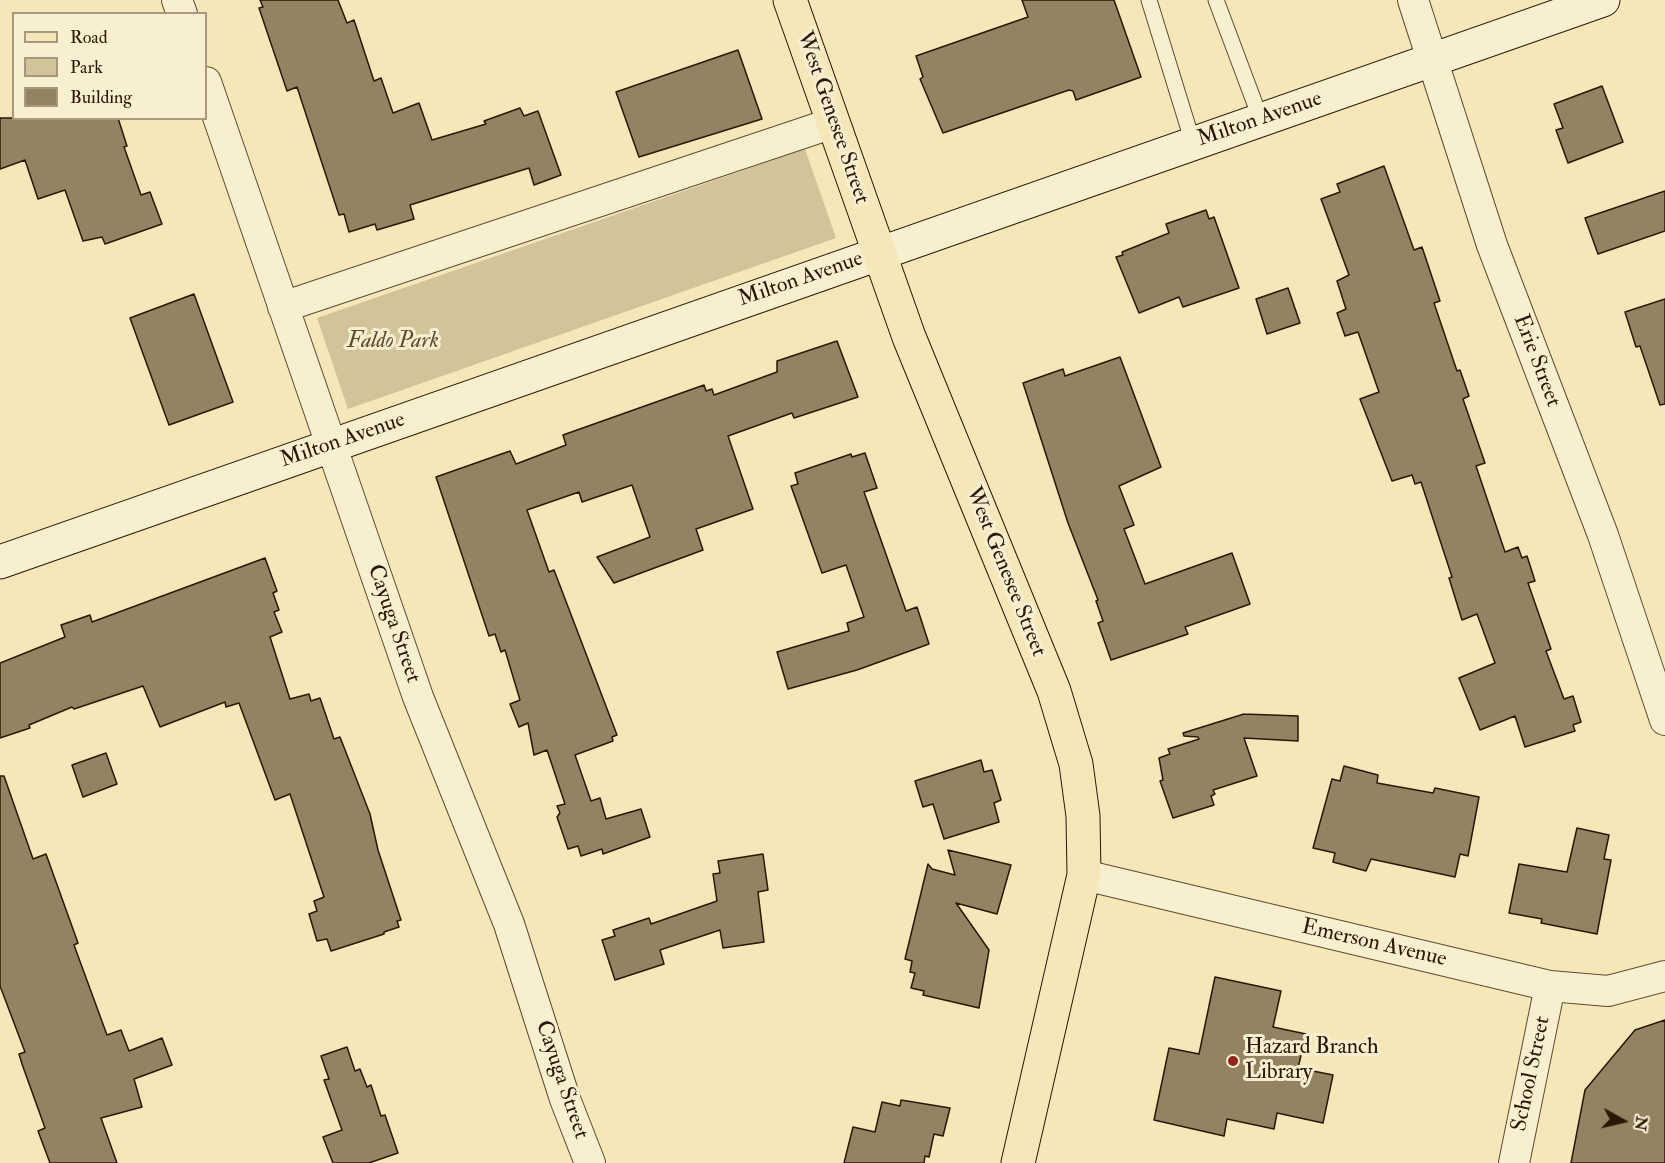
<!DOCTYPE html>
<style>
body{margin:0}
#map{position:relative;width:1665px;height:1163px;overflow:hidden;background:#f5e7b8;font-family:"IM FELL Double Pica",serif}
canvas{display:block}
.legend{position:absolute;left:12px;top:12px;width:195px;height:108px;box-sizing:border-box;background:#f8efd1;border:2px solid #a6997f;margin:0;padding:8px 10px;list-style:none;font-size:18px;color:#2a1704}
.legend li{display:flex;align-items:center;gap:12px;height:30px}
.legend b{width:30px;border:2px solid #a6997f}
.north{position:absolute;left:1593px;top:1091px;width:60px;height:60px;-webkit-text-stroke:4px #f8efd1;paint-order:stroke;rotate:98deg;font-size:16px;font-weight:700;line-height:24px;text-align:center;color:#2a1704}
.north::after{content:'';display:block;margin:auto;width:21px;height:27px;background:#2a1704;clip-path:polygon(50% 0,100% 100%,50% 72%,0 100%)}
</style>
<div id="map">
<canvas width="1665" height="1163"></canvas>
<ul class="legend">
<li><b style="height:8px;background:#f5e7b8"></b>Road</li>
<li><b style="height:16px;background:#d2c499"></b>Park</li>
<li><b style="height:16px;background:#948362"></b>Building</li>
</ul>
<div class="north">N</div>
</div>
<script>
const c = document.querySelector('canvas').getContext('2d');
c.lineJoin = 'round';
function fill(path, color) { c.fillStyle = color; c.fill(path, 'evenodd'); }
const poly = rows => new Path2D(rows.map(r => 'M' + r).join(''));
function strokePath(path, color, width, dash) { c.strokeStyle = color; c.lineWidth = width; c.lineCap = dash ? 'butt' : 'round'; c.setLineDash(dash || []); c.stroke(path); }
function label(font, color, halo, rows, align = 'center') {
  c.font = font + ' "IM FELL Double Pica",serif'; c.lineWidth = 6; c.setLineDash([]); c.textBaseline = 'middle'; c.strokeStyle = halo; c.fillStyle = color; for (const [text, x, y, turn = 0] of rows) {
    c.save(); c.translate(x, y); c.rotate((+turn || 0) * Math.PI / 180); c.textAlign = isNaN(turn) ? turn : align; if (halo) c.strokeText(text, 0, 0); c.fillText(text, 0, 0); c.restore();
  }
}
fill(poly([
 [805,149,836,238,348,409,317,318]
]), '#d2c499');
const building = poly([
 [260,0,338,0,347,23,354,20,374,81,381,78,393,113,419,103,432,140,486,124,484,121,520,108,524,116,538,111,561,175,534,185,529,168,410,205,414,219,377,230,375,224,349,232,344,214,339,215,297,87,287,91,259,8,263,7,260,0],
 [1022,0,1114,0,1141,77,1076,100,1073,91,1069,90,943,133,920,79,923,77,916,56,1028,17,1022,0],
 [738,50,762,119,639,157,616,92,738,50],
 [1602,86,1623,142,1568,163,1556,130,1563,128,1554,104,1602,86],
 [0,118,118,118,127,146,124,147,141,195,150,192,162,224,105,244,102,237,83,241,65,190,38,199,25,160,0,169,0,118],
 [1384,166,1414,250,1422,247,1440,301,1434,303,1457,371,1460,370,1469,396,1463,399,1485,463,1476,466,1505,552,1518,547,1522,558,1527,556,1535,581,1528,583,1551,649,1546,651,1564,699,1573,696,1581,722,1573,725,1575,731,1525,747,1515,716,1480,730,1459,678,1495,663,1477,614,1462,620,1449,578,1452,577,1421,482,1415,484,1412,475,1392,481,1360,399,1379,392,1358,332,1345,336,1337,313,1346,309,1337,281,1349,275,1321,199,1340,192,1337,184,1384,166],
 [1665,191,1665,231,1598,254,1585,218,1665,191],
 [1206,210,1209,219,1214,217,1239,288,1183,307,1179,297,1139,313,1116,257,1123,255,1122,252,1169,233,1166,224,1206,210],
 [1288,288,1300,323,1267,334,1256,299,1288,288],
 [194,294,233,402,169,425,130,318,194,294],
 [1665,299,1665,404,1660,405,1640,346,1636,347,1625,312,1665,299],
 [837,341,858,397,794,418,792,413,728,436,753,509,696,529,703,550,614,583,597,557,650,537,632,485,582,502,579,492,527,510,549,572,554,570,617,735,612,737,613,741,575,755,591,801,600,798,606,819,641,809,650,837,603,854,602,849,581,856,578,846,568,849,557,817,560,813,557,806,565,804,547,750,534,755,528,723,519,727,510,704,520,700,505,650,501,652,495,634,489,636,436,477,510,451,516,464,566,445,563,435,704,385,706,391,712,389,714,395,777,372,777,361,837,341],
 [1120,357,1161,467,1119,486,1134,525,1124,529,1145,584,1232,553,1250,604,1185,627,1188,634,1111,660,1098,623,1103,621,1096,601,1098,600,1068,523,1023,383,1063,369,1065,376,1120,357],
 [865,453,877,488,864,492,906,611,917,607,929,644,857,670,788,689,777,652,849,631,847,623,864,617,846,565,822,573,791,486,798,484,795,473,851,454,852,457,865,453],
 [265,558,277,591,273,593,279,610,274,612,282,632,270,637,290,699,309,694,311,701,320,698,334,739,340,737,370,814,378,850,401,920,397,921,399,927,384,932,384,934,331,951,327,939,317,941,309,914,317,911,314,901,324,897,290,794,275,800,239,703,226,707,225,702,160,727,143,686,74,709,72,707,29,725,30,728,0,738,0,663,65,637,61,625,90,615,92,622,265,558],
 [1244,714,1298,716,1298,741,1244,738,1257,776,1213,790,1215,794,1211,796,1214,805,1173,818,1160,781,1163,780,1159,758,1170,754,1168,749,1199,739,1198,737,1184,736,1183,733,1244,714],
 [106,753,117,784,83,797,72,765,106,753],
 [981,760,984,772,992,770,1001,800,994,803,999,822,944,839,933,804,923,807,915,781,981,760],
 [1344,766,1378,775,1377,783,1433,793,1435,788,1479,797,1468,856,1460,854,1455,877,1371,859,1366,871,1333,862,1335,853,1313,848,1332,779,1340,781,1344,766],
 [0,776,4,776,33,859,46,854,78,943,74,945,107,1035,121,1030,129,1051,162,1038,172,1065,134,1079,142,1107,101,1118,117,1163,50,1163,38,1131,45,1128,22,1064,19,1054,25,1052,0,986,0,776],
 [1577,828,1609,835,1604,859,1611,860,1597,934,1541,923,1542,919,1509,913,1519,864,1567,872,1577,828],
 [948,850,1011,865,997,914,956,903,989,950,979,1008,923,995,924,991,911,988,915,973,910,972,912,961,905,959,928,864,932,869,955,875,948,850],
 [763,854,768,890,758,892,764,942,723,948,720,930,660,950,664,964,615,980,602,940,615,936,613,930,649,918,651,924,717,901,713,874,720,873,718,861,763,854],
 [1215,977,1281,991,1273,1027,1306,1034,1298,1068,1333,1075,1323,1123,1277,1113,1274,1129,1227,1119,1224,1136,1154,1120,1169,1048,1199,1054,1215,977],
 [1665,1020,1665,1163,1571,1163,1585,1090,1635,1030,1665,1020],
 [347,1047,355,1071,360,1069,367,1087,371,1085,381,1116,385,1115,398,1153,369,1163,333,1163,323,1137,342,1130,324,1080,329,1079,321,1056,347,1047],
 [901,1100,950,1108,943,1136,934,1134,929,1157,925,1156,924,1163,844,1163,853,1127,875,1132,882,1102,900,1106,901,1100]
]);
fill(building, '#948362');
strokePath(building, '#2a1704', 1.5);
const lane = poly([
 [1149,0,1193,143],
 [1216,0,1261,120]
]);
const street = poly([
 [177,0,182,14],
 [1413,0,1492,245,1603,535,1665,720],
 [206,82,418,697,509,924,565,1099,590,1163],
 [283,307,833,123],
 [1084,875,1550,986,1608,991,1665,976],
 [1514,1163,1550,986]
]);
const secondary = poly([
 [0,562,1603,0]
]);
const primary = poly([
 [790,0,909,337,1054,691,1076,764,1083,816,1084,875,1018,1163]
]);
strokePath(lane, '#5d4b31', 17);
strokePath(street, '#5d4b31', 32);
strokePath(secondary, '#2a1704', 35);
strokePath(primary, '#2a1704', 35);
strokePath(lane, '#f8efd1', 15);
strokePath(street, '#f8efd1', 30);
strokePath(secondary, '#f8efd1', 33);
strokePath(primary, '#f5e7b8', 33);
for (const [x, y, r, color] of [
 [1233,1061,6,"#8f2418"]
]) { const dot = new Path2D(); dot.arc(x, y, r, 0, 2 * Math.PI); c.fillStyle = color; c.fill(dot); strokePath(dot, '#f8efd1', 2); }
label('22px', '#2a1704', '#f8efd1', [
 ["West Genesee Street",832,118,71],
 ["Milton Avenue",1260,120,-19],
 ["Milton Avenue",801,280,-19],
 ["Erie Street",1536,361,69],
 ["Milton Avenue",343,441,-19],
 ["West Genesee Street",1005,572,68],
 ["Cayuga Street",393,624,71],
 ["Emerson Avenue",1374,944,13],
 ["School Street",1532,1074,-78],
 ["Cayuga Street",561,1080,71]
]);
label('italic 22px', '#5c4b31', '#f8efd1', [
 ["Faldo Park",393,342]
]);
label('22px', '#2a1704', '#f8efd1', [
 ["Hazard Branch",1245,1048],
 ["Library",1245,1073]
], 'left');
</script>
